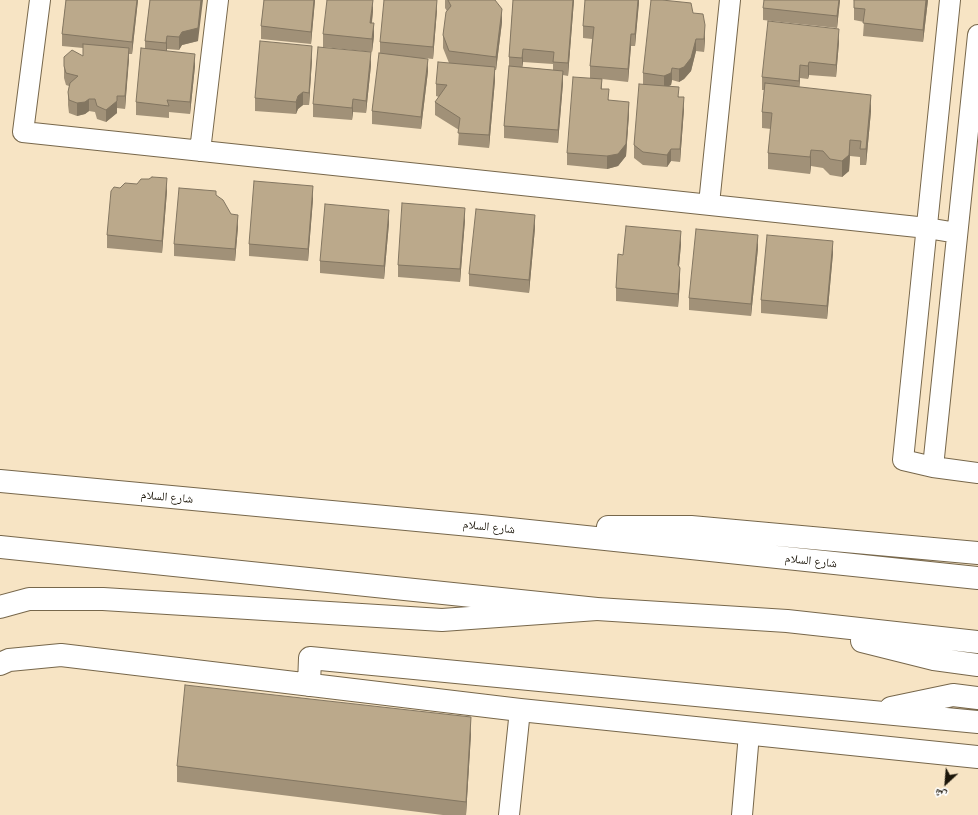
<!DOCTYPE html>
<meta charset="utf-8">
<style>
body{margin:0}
#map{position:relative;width:978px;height:815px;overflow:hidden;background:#f7e4c4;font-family:Raleway,"Noto Naskh Arabic",sans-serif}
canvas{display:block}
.north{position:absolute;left:926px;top:763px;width:40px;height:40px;-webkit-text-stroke:3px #fff;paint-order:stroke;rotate:206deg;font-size:11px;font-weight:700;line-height:16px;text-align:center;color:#1b1509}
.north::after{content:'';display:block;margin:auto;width:14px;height:18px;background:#1b1509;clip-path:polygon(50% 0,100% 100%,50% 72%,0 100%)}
</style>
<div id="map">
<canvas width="978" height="815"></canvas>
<div class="north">ش</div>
</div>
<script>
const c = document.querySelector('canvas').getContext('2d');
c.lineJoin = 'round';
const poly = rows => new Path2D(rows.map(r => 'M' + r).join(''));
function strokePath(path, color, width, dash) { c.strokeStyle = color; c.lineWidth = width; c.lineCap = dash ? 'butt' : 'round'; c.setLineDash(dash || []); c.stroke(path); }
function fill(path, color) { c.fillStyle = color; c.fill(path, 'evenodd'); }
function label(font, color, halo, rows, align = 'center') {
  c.font = font + ' Raleway,"Noto Naskh Arabic",sans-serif'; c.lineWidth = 3; c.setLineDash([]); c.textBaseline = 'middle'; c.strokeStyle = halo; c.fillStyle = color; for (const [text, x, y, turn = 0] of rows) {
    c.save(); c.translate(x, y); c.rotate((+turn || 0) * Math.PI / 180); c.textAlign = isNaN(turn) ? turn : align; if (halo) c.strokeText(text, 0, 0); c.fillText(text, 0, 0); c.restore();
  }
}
const minor = poly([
 [40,0,23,132,927,228,957,233],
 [950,0,903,460,933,467,978,35],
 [200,151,218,0],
 [709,204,730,0],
 [933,467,978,473],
 [509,815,520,710],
 [742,815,749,734]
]);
const major = poly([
 [0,481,481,526,978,578],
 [608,527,691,527,978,553],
 [0,547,597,609,787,621,978,642],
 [862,641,934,659,978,665],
 [0,664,9,660,61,655,520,710,978,757],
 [309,685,310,658,978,722],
 [891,708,953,695,978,698]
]);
const highway = poly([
 [0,607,29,599,103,599,442,620,597,609]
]);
strokePath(minor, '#77674b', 22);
strokePath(major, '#77674b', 24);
strokePath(highway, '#77674b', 24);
strokePath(minor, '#fff', 20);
strokePath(major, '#fff', 22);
strokePath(highway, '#fff', 22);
fill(poly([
 [66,0,138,0,132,54,129,54,125,109,117,108,117,113,106,122,97,119,95,112,89,111,85,114,77,116,69,113,68,105,68,92,69,86,66,85,64,78,64,66,83,56,83,48,62,46,62,34],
 [150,0,198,41,182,45,179,50,167,49,167,51,195,66,190,114,169,112,169,118,136,115,136,102,145,48,145,41],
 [264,0,315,0,311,44,261,39,261,26],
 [445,0,495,0,502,22,496,70,495,70,495,80,489,148,458,145,459,130,435,115,435,102,439,97,436,96,436,84,449,63,443,48,443,35,447,11,445,8],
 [513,0,574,0,568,76,563,75,563,83,558,143,504,138,504,126,509,66,509,57],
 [523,62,553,64,553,70,522,67],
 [639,0,635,46,631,46,628,82,602,79,602,89,609,100,629,114,626,156,618,166,607,169,567,165,567,153,590,78,590,66,592,39,583,38,583,26],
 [840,0,837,28,763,20,763,8],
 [928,0,923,42,863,36,864,22,854,20,854,8],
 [437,10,433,59,424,58,428,71,421,129,372,124,372,111,380,53,380,42],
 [373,11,372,23,374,36,372,52,323,47,323,34],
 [693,13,705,38,704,52,696,51,691,71,684,79,679,82,672,80,671,85,669,86,679,97,684,109,680,162,671,161,667,167,643,165,634,158,634,145,643,84,643,73],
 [839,42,836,77,809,75,808,79,800,78,799,87,871,111,866,165,860,165,860,157,850,156,849,171,842,177,830,175,823,168,811,166,810,174,768,169,768,153,771,129,762,128,762,112,764,90,762,90,762,77],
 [312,59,309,105,303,105,298,109,296,114,255,111,255,98],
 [371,65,366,113,353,112,352,120,313,117,313,104],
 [120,188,167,191,162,253,107,248,107,235],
 [216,195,238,227,235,261,174,256,174,244],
 [313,199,308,261,249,256,249,244],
 [465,220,460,282,398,277,398,265],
 [389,223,384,279,320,273,320,261],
 [535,228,529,293,469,286,469,274],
 [681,244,679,266,680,281,678,307,616,301,616,288,623,255],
 [758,248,751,316,689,310,689,298],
 [833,253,827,319,761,313,761,300],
 [471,734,466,815,443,815,177,782,177,766]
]), '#a19178');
fill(poly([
 [137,0,138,0,132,54,132,42],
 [201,0,203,0,198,41,182,45,179,50,179,37],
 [314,0,315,0,311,44,311,32],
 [373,0,373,11,370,36,370,23],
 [437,0,437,10,433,59,433,47],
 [573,0,574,0,568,76,568,63],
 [638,0,639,0,639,3,635,46,635,34],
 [839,0,840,0,837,28,837,16],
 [926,0,928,0,923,42,923,30],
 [502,9,502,22,496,70,496,57],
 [374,23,374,36,372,52,372,39],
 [705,25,705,38,704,52,704,39],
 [839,29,839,42,836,77,836,65],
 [631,34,631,46,628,82,628,69],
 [167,36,167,49,166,56,166,43],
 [696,39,696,51,691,71,684,79,679,82,679,69],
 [312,46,312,59,309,105,309,93],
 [129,48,129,60,125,109,125,96],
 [523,49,523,62,522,70,522,58],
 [371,52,371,65,366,113,366,101],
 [195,54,195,66,190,114,190,102],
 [428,59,428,71,421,129,421,117],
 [809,62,809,75,808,79,808,66],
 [800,65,800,78,799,94,799,81],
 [495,67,495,80,489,148,489,135],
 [672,68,672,80,671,85,664,88,664,76],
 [563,71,563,83,558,143,558,130],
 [303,92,303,105,298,109,296,114,296,102,298,96],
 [871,95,871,111,866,165,866,149],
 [117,96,117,113,106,122,106,110],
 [684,97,684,109,680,162,680,149],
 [89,99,89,111,85,114,77,116,77,103],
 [353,99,353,112,352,120,352,108],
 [629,102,629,114,626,156,618,166,607,169,607,156],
 [850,140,850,156,849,171,842,177,842,161],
 [671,149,671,161,667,167,667,155],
 [811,150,811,166,810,174,810,157],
 [167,178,167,191,162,253,162,241],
 [313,186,313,199,308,261,308,249],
 [465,208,465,220,460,282,460,269],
 [389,210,389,223,384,279,384,266],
 [238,215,238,227,235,261,235,249],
 [535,215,535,228,529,293,529,280],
 [681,231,681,244,678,277,678,265],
 [758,235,758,248,751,316,751,304],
 [833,241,833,253,827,319,827,306],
 [680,268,680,281,678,307,678,294],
 [471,717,471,734,466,815,466,802]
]), '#837661');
const building = poly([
 [66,0,137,0,132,42,62,34,66,0],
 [150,0,201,0,198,28,182,32,179,37,167,36,166,43,145,41,150,0],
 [264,0,314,0,311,32,261,26,264,0],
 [327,0,373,0,370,23,374,23,372,39,323,34,327,0],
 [384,0,437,0,433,47,380,42,384,0],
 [448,0,495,0,502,9,496,57,449,51,443,35,446,12,451,6,448,0],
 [513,0,573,0,568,63,553,62,554,52,523,49,522,58,509,57,513,0],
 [585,0,638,0,635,34,631,34,628,69,590,66,594,27,583,26,585,0],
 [651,0,662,0,691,3,693,13,703,14,705,25,704,39,696,39,691,58,684,67,679,69,672,68,671,73,664,76,643,73,651,0],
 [764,0,839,0,837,16,763,8,764,0],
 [854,0,926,0,923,30,863,23,865,9,854,8,854,0],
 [768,21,839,29,836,65,809,62,808,66,800,65,799,81,762,77,768,21],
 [260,41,312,46,309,93,303,92,298,96,296,102,255,98,260,41],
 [83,44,129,48,125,96,117,96,117,101,106,110,97,106,95,99,89,99,85,102,77,103,69,100,68,92,70,83,78,76,66,73,64,66,64,57,72,50,83,56,83,44],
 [318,47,371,52,366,101,353,99,352,108,313,104,318,47],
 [141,48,195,54,190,102,167,100,169,106,136,102,141,48],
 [379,53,428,59,421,117,372,111,379,53],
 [438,62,495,67,489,135,458,133,460,118,435,102,447,85,436,84,438,62],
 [509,66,563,71,558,130,504,126,509,66],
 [573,77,602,79,601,89,609,89,608,100,629,102,626,144,618,154,607,156,567,153,573,77],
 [765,83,871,95,866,149,860,149,861,141,850,140,849,155,842,161,830,159,823,151,811,150,810,157,768,153,772,113,762,112,765,83],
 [639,84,679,87,678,97,684,97,680,149,671,149,667,155,643,152,634,145,639,84],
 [152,177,167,178,162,241,107,235,111,191,114,187,120,188,125,183,137,184,141,179,149,179,152,177],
 [254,181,313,186,308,249,249,244,254,181],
 [179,188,216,191,216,195,223,200,231,214,238,215,235,249,174,244,179,188],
 [402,203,465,208,460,269,398,265,402,203],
 [325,204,389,210,384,266,320,261,325,204],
 [476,209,535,215,529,280,469,274,476,209],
 [626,226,681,231,678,265,680,268,678,294,616,288,618,254,623,255,626,226],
 [696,229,758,235,751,304,689,298,696,229],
 [767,235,833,241,827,306,761,300,767,235],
 [185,685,471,717,466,802,177,766,185,685]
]);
fill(building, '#bba98b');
strokePath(building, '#837661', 1);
label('12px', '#1b1509', '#fff', [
 ["شارع السلام",167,497,5],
 ["شارع السلام",489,527,6],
 ["شارع السلام",811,561,6]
]);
</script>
